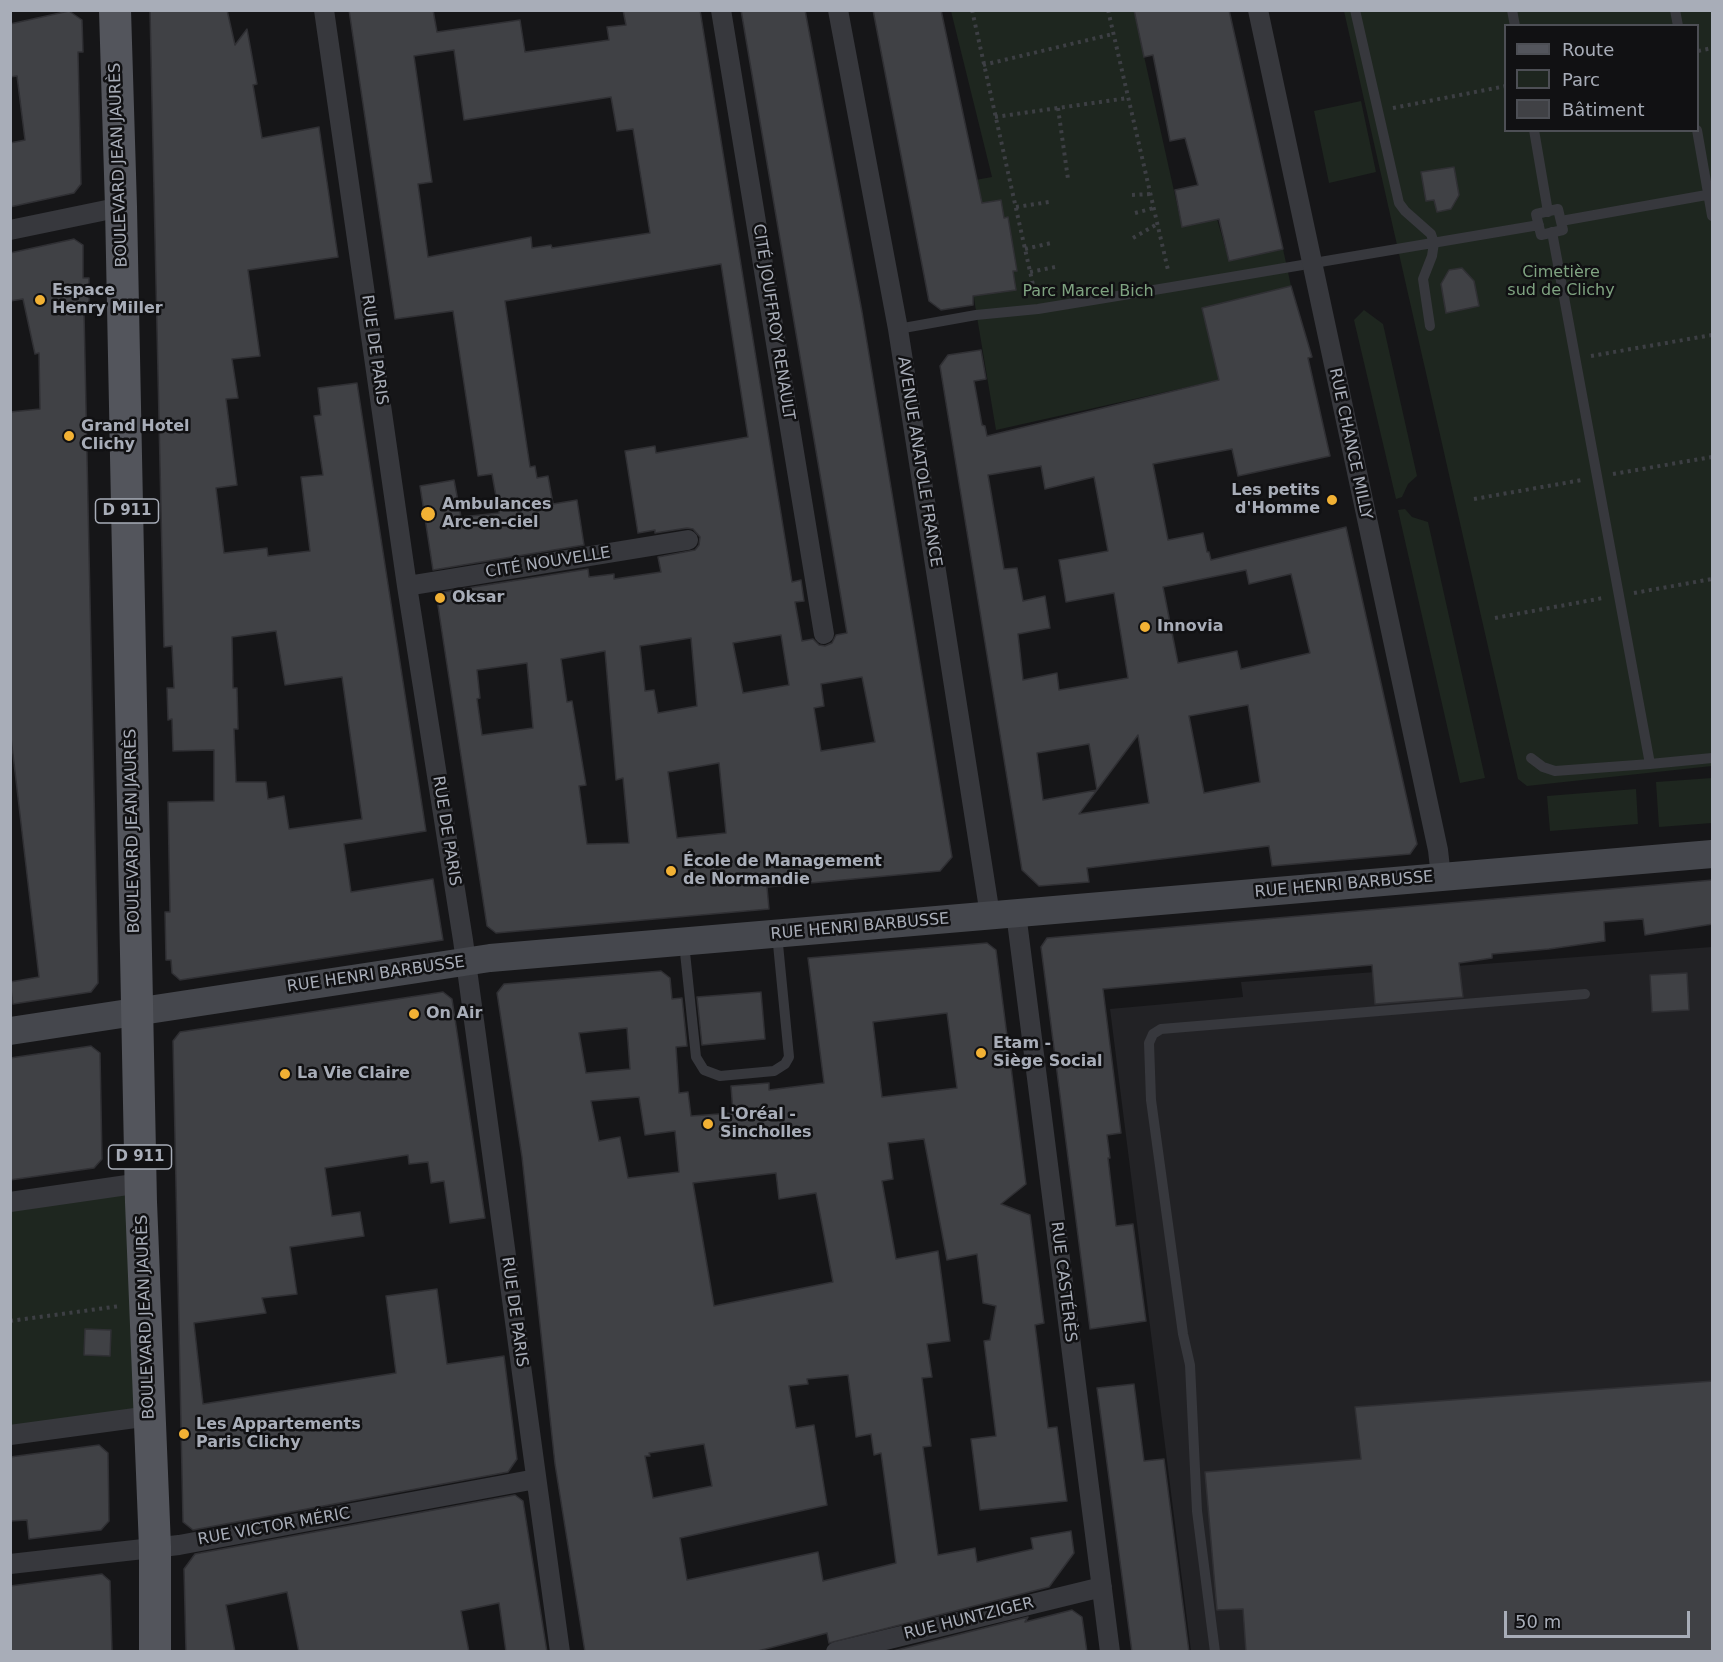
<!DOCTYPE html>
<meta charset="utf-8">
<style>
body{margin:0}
#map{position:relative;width:1723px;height:1662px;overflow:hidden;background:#161618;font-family:"DejaVu Sans",sans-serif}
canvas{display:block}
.frame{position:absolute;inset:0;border:12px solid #a8adb8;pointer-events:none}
.legend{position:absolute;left:1504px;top:24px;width:195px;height:108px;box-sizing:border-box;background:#111113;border:2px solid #4d4f55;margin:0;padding:8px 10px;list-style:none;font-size:18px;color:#a8adb8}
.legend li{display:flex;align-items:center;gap:12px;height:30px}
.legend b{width:30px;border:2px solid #4d4f55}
.scale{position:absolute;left:1504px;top:1611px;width:186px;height:27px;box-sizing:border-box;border:3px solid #a8adb8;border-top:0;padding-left:8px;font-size:18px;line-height:21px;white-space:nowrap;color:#a8adb8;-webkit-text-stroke:4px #111113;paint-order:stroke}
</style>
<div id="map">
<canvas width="1723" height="1662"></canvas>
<div class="frame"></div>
<ul class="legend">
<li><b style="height:8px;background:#53555c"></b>Route</li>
<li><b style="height:16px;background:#1e261f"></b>Parc</li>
<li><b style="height:16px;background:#404145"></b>Bâtiment</li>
</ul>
<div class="scale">50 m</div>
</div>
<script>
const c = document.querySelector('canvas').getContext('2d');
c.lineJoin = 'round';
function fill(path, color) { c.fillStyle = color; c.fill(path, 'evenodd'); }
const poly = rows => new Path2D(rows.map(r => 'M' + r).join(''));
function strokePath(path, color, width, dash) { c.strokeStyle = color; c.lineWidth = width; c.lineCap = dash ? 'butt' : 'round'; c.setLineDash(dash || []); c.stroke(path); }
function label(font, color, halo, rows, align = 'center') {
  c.font = font + ' "DejaVu Sans",sans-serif'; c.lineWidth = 5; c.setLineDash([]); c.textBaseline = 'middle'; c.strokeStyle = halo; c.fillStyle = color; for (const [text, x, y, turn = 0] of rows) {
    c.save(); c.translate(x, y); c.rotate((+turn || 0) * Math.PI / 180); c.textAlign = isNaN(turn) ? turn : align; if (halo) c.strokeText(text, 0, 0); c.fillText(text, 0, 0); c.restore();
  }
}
fill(poly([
 [1712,947,1712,1651,1191,1651,1110,1009,1243,997,1241,982]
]), '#222225');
fill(poly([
 [951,11,1134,11,1182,227,1217,219,1229,261,1283,249,1291,286,1202,308,1219,380,996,430,975,305,959,183,992,177],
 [1344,11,1712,11,1712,766,1527,786,1518,779],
 [1506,26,1698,26,1698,130,1506,130],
 [1361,101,1376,172,1329,183,1314,111],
 [1364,310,1383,324,1417,476,1408,484,1402,497,1396,499,1354,320],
 [1405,509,1412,517,1428,522,1485,778,1460,783,1398,510],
 [1712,778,1712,823,1659,827,1656,782],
 [1636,789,1638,824,1550,831,1547,796],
 [141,1183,150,1416,11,1435,11,1202]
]), '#1e261f');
const building = poly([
 [150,10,227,10,235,45,247,29,257,84,253,85,262,138,319,127,338,257,248,270,260,356,232,359,238,398,226,399,237,485,216,488,224,553,267,548,268,556,310,551,301,477,323,475,314,416,321,415,318,388,357,383,426,831,344,844,351,892,433,879,443,940,180,980,172,973,171,960,166,960,165,912,170,912,168,802,214,801,214,750,173,751,172,719,168,720,167,688,174,688,172,646,164,647,150,10],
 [276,631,285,685,342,677,362,819,289,829,284,796,268,799,266,782,236,782,234,729,238,729,237,688,233,688,232,637,276,631],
 [349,10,433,10,437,32,520,20,525,52,609,40,607,27,626,25,623,10,700,10,792,582,801,580,804,601,795,602,802,641,813,639,819,645,825,646,832,643,836,635,847,633,741,10,805,10,862,312,952,857,940,871,767,887,769,909,496,933,487,926,436,593,588,569,589,577,614,574,614,579,661,572,658,557,695,550,699,545,700,537,693,529,687,528,655,533,655,530,638,533,625,451,655,446,656,453,748,437,721,264,505,301,530,467,535,466,537,478,548,476,553,504,577,500,584,545,433,570,420,486,454,480,461,517,499,513,492,474,478,476,453,311,395,319,349,10],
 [454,50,464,120,611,97,617,131,633,129,650,233,552,248,551,245,532,248,531,237,428,257,418,184,432,182,414,56,454,50],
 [781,635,789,685,743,693,733,643,781,635],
 [691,638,697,706,658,713,654,690,645,691,640,646,691,638],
 [605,651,616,780,623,778,629,843,587,844,579,786,586,785,572,701,567,702,561,659,605,651],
 [527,663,533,728,482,735,477,699,480,698,477,670,527,663],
 [862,677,875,742,821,751,814,708,824,706,821,684,862,677],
 [719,763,726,833,677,838,668,772,719,763],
 [873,10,941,10,982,203,1001,200,1004,218,1008,217,1017,271,1013,271,1016,290,973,296,973,305,941,310,929,301,873,10],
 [1134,10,1229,10,1283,249,1229,261,1219,219,1182,227,1175,190,1198,185,1185,138,1170,141,1153,55,1144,57,1134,10],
 [69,11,82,20,83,52,78,52,81,184,74,193,10,207,10,143,25,140,17,76,10,77,10,24,69,11],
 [1454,167,1459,195,1451,209,1437,212,1434,200,1426,201,1421,172,1454,167],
 [74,239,83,245,83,278,89,278,89,312,84,312,98,983,91,992,13,1004,10,982,39,977,10,729,10,412,40,409,39,353,35,354,23,299,10,301,10,253,74,239],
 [1462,268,1474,281,1479,306,1446,313,1441,284,1449,270,1462,268],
 [1291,286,1312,357,1308,358,1330,456,1238,476,1232,449,1153,464,1168,540,1203,533,1207,552,1209,552,1211,560,1346,527,1417,844,1410,854,1272,866,1269,846,1087,868,1089,882,1039,886,1022,870,940,366,948,355,981,350,986,379,974,381,982,425,985,426,987,436,1219,380,1202,308,1291,286],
 [1041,466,1045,489,1094,477,1108,551,1059,560,1066,602,1114,593,1128,678,1059,690,1057,673,1023,680,1018,634,1050,628,1045,596,1023,601,1017,568,1004,569,988,475,1041,466],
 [1246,570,1249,584,1291,574,1310,653,1241,669,1237,651,1178,663,1163,587,1246,570],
 [1248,705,1260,782,1204,793,1189,716,1248,705],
 [1138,735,1149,803,1079,814,1097,790,1043,800,1037,753,1089,744,1097,790,1138,735],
 [1713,880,1713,924,1645,935,1643,919,1604,922,1605,941,1549,949,1492,954,1492,958,1459,963,1463,997,1375,1004,1372,965,1103,989,1121,1133,1107,1135,1110,1158,1108,1158,1116,1226,1133,1224,1146,1321,1090,1329,1041,947,1047,938,1713,880],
 [987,943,996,950,1026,1184,1001,1204,1030,1215,1044,1323,1035,1325,1048,1428,1057,1427,1067,1501,980,1510,971,1439,996,1436,984,1341,990,1340,996,1306,983,1303,977,1254,947,1260,924,1139,888,1143,893,1179,882,1181,896,1259,938,1251,950,1341,927,1344,932,1377,922,1378,931,1446,923,1447,938,1555,975,1548,977,1562,1033,1549,1031,1538,1071,1531,1074,1553,1049,1587,829,1643,827,1633,754,1652,585,1652,555,1464,522,1157,497,993,504,984,661,971,670,978,672,999,682,998,687,1046,676,1047,679,1093,688,1092,691,1116,733,1113,731,1086,769,1083,769,1090,824,1083,808,958,987,943],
 [947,1013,957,1088,882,1097,873,1022,947,1013],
 [627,1028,630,1069,586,1073,579,1033,627,1028],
 [639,1097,645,1135,675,1131,679,1172,628,1178,620,1137,599,1141,591,1101,639,1097],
 [776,1173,779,1199,816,1193,833,1282,714,1306,693,1183,776,1173],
 [848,1375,856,1437,871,1434,874,1455,881,1453,896,1563,823,1581,818,1552,687,1580,680,1538,827,1505,814,1425,796,1428,789,1386,808,1384,807,1379,848,1375],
 [704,1444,712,1486,653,1498,645,1456,650,1456,649,1453,704,1444],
 [1687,973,1689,1010,1652,1012,1650,975,1687,973],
 [443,992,452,999,485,1218,450,1223,444,1181,431,1183,428,1162,409,1164,408,1155,325,1168,332,1216,360,1212,364,1236,290,1247,297,1294,262,1298,266,1313,194,1323,203,1404,396,1373,386,1296,437,1289,447,1364,504,1356,517,1459,508,1472,193,1530,183,1522,173,1041,180,1032,443,992],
 [761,992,765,1039,702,1045,697,997,761,992],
 [91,1046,100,1053,102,1159,94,1168,10,1180,10,1058,91,1046],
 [85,1329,111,1330,110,1356,84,1355,85,1329],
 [1713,1381,1713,1652,1246,1652,1243,1609,1217,1610,1205,1472,1361,1459,1355,1407,1713,1381],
 [1134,1384,1144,1461,1164,1459,1189,1652,1132,1652,1097,1388,1134,1384],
 [99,1445,108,1453,109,1521,101,1530,29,1539,27,1520,10,1521,10,1457,99,1445],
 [515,1495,523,1501,547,1652,506,1652,499,1603,461,1611,469,1652,299,1652,287,1592,226,1605,235,1652,186,1652,184,1569,195,1554,515,1495],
 [102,1574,110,1581,112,1652,10,1652,10,1586,102,1574],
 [1072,1610,1082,1617,1087,1652,889,1652,1028,1617,1025,1622,1072,1610]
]);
fill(building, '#404145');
strokePath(building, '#303034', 1.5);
strokePath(poly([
 [972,10,1035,294],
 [1108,10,1168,270],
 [1698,51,1712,48],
 [983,65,1113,34],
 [1058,108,1068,179],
 [1393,108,1506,86],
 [995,117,1128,98],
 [1132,195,1150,194],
 [1016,207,1049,202],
 [1135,213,1154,208],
 [1133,238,1157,224],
 [1025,249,1051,243],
 [1030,272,1055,267],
 [1591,356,1712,335],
 [1613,474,1712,457],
 [1474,499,1582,480],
 [1634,593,1712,579],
 [1495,618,1603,598],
 [10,1321,120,1306]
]), '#3d3f44', 4, [3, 4.5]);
strokePath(poly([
 [1355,10,1399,203,1405,211,1431,234,1434,243,1432,256,1423,279,1430,326],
 [1512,10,1515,26],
 [1675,10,1678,26],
 [1534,130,1548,212],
 [1697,130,1712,216],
 [1558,209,1563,230,1541,235,1536,214,1558,209],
 [1561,221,1712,194],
 [1552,232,1650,764,1712,758],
 [898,329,976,315,1038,309,1172,287,1539,225],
 [1531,758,1543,767,1555,771,1650,764],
 [684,943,696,1057,704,1070,720,1076,774,1071,785,1064,789,1057,777,934],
 [1215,1652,1197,1511,1190,1365,1183,1334,1151,1100,1149,1043,1153,1034,1161,1029,1585,994]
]), '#37383d', 10);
strokePath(poly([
 [324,10,407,586,463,940,560,1652],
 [721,10,824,634],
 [838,10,898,329,990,915],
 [1258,10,1438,850,1441,877],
 [10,230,121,207],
 [407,586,688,540],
 [1016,913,1110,1652],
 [10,1202,141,1183],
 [10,1435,150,1416],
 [10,1564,179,1545,536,1479],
 [836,1652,1102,1587]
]), '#37383d', 20);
strokePath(poly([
 [10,1031,490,958,1712,854]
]), '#45474d', 28);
strokePath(poly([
 [115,10,121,207,141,1202,155,1547,155,1652]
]), '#53555c', 32);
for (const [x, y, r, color] of [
 [40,300,6,"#f2b134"],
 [69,436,6,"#f2b134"],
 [1332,500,6,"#f2b134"],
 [428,514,8,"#f2b134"],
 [440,598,6,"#f2b134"],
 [1145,627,6,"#f2b134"],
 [671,871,6,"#f2b134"],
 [414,1014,6,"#f2b134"],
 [981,1053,6,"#f2b134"],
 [285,1074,6,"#f2b134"],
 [708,1124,6,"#f2b134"],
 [184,1434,6,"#f2b134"]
]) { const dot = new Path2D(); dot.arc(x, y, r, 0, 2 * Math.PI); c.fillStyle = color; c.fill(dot); strokePath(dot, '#111113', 2); }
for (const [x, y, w] of [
 [127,511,63],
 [140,1157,63]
]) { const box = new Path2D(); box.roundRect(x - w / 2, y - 12, w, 24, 4.5); c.fillStyle = '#111113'; c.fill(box); strokePath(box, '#a8adb8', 1.5); }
label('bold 15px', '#a8adb8', null, [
 ["D 911",127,511],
 ["D 911",140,1157]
]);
label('16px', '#a8adb8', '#111113', [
 ["BOULEVARD JEAN JAURÈS",119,165,-92],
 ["CITÉ JOUFFROY RENAULT",773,322,81],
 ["RUE DE PARIS",374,350,82],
 ["RUE CHANCE MILLY",1350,444,78],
 ["AVENUE ANATOLE FRANCE",919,462,81],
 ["CITÉ NOUVELLE",548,563,-9],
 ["BOULEVARD JEAN JAURÈS",133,831,-91],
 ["RUE DE PARIS",446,831,81],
 ["RUE HENRI BARBUSSE",1344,885,-5],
 ["RUE HENRI BARBUSSE",860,927,-5],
 ["RUE HENRI BARBUSSE",376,975,-8],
 ["RUE CASTÉRÈS",1063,1282,83],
 ["RUE DE PARIS",514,1312,82],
 ["BOULEVARD JEAN JAURÈS",146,1317,-92],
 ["RUE VICTOR MÉRIC",274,1527,-10],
 ["RUE HUNTZIGER",969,1619,-14]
]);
label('16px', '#7fa381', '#111113', [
 ["Cimetière",1561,273],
 ["sud de Clichy",1561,291],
 ["Parc Marcel Bich",1088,292]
]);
label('bold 16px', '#a8adb8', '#111113', [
 ["Espace",52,291],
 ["Henry Miller",52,309],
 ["Grand Hotel",81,427],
 ["Clichy",81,445],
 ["Les petits",1320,491,"right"],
 ["d'Homme",1320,509,"right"],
 ["Ambulances",442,505],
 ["Arc-en-ciel",442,523],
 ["Oksar",452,598],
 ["Innovia",1157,627],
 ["École de Management",683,862],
 ["de Normandie",683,880],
 ["On Air",426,1014],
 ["Etam -",993,1044],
 ["Siège Social",993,1062],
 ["La Vie Claire",297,1074],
 ["L'Oréal -",720,1115],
 ["Sincholles",720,1133],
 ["Les Appartements",196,1425],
 ["Paris Clichy",196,1443]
], 'left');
</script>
